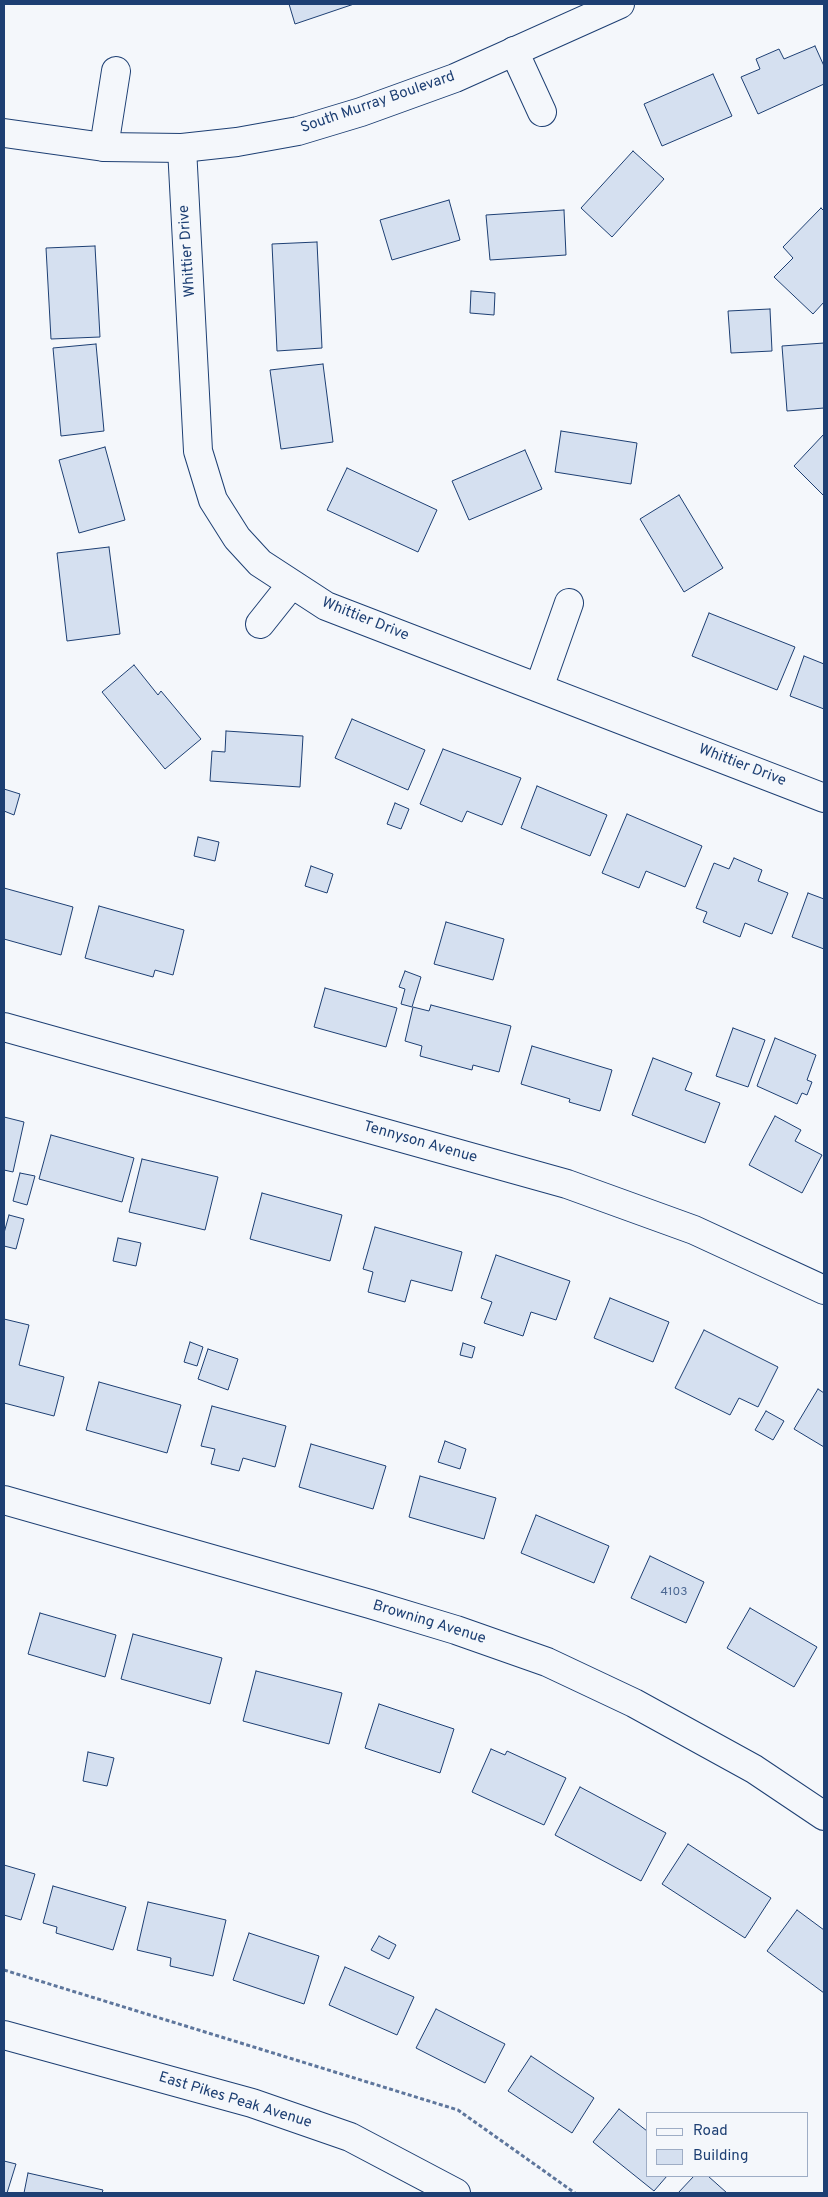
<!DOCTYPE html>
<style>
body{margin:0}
#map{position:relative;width:828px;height:2197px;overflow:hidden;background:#f4f7fb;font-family:Overpass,sans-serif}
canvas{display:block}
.frame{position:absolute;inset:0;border:5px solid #1d3f73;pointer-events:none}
.legend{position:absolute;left:646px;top:2112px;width:162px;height:65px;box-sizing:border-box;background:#f4f7fb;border:1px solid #9eadc5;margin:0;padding:6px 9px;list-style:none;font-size:15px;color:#1d3f73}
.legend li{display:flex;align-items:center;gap:10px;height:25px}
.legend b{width:25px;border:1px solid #9eadc5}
</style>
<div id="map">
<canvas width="828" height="2197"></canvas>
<div class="frame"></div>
<ul class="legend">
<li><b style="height:6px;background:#f4f7fb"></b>Road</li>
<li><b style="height:14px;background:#d5e0f0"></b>Building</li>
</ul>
</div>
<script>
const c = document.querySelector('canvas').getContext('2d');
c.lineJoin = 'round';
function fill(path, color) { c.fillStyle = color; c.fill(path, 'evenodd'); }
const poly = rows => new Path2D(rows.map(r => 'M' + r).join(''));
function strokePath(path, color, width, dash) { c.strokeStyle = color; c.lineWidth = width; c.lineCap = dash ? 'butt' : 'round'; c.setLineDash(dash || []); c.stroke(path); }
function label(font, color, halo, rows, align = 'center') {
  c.font = font + ' Overpass,sans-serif'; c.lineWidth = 4; c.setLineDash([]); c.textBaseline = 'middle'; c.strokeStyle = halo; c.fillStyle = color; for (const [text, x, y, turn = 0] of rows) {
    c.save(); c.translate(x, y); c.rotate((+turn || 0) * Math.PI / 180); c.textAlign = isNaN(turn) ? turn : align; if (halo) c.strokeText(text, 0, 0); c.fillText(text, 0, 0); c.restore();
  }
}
const building = poly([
 [289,4,354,4,295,24,289,4],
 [815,46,824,66,824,84,758,114,741,77,760,69,756,59,779,49,784,59,815,46],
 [713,74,732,116,662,146,644,104,713,74],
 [633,151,664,179,612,237,581,208,633,151],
 [449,200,460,240,392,260,380,220,449,200],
 [821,208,824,211,824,302,813,314,774,277,793,258,783,247,821,208],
 [564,210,566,255,490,260,486,215,564,210],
 [317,242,322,348,277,351,272,244,317,242],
 [95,246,100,337,51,339,46,248,95,246],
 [471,291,495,293,494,315,470,313,471,291],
 [770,309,772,351,731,353,728,311,770,309],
 [824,343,824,408,787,411,782,346,824,343],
 [96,344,104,431,61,436,53,348,96,344],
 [323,364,333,442,281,449,270,370,323,364],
 [561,431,637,443,631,484,555,472,561,431],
 [824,434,824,496,794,466,824,434],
 [105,447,125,520,79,533,59,460,105,447],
 [525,450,542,489,469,520,452,481,525,450],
 [347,468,437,510,418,552,327,510,347,468],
 [679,495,723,568,684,592,640,519,679,495],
 [109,547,120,634,67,641,57,553,109,547],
 [709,613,795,647,777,690,692,656,709,613],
 [804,656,824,664,824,709,790,696,804,656],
 [134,665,158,695,161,691,201,739,165,769,102,692,134,665],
 [352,719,425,750,408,790,335,758,352,719],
 [226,731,303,736,300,787,210,781,212,751,225,752,226,731],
 [443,749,521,778,502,825,467,811,462,822,420,804,443,749],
 [537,786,607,815,590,856,521,828,537,786],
 [4,789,20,794,14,815,4,811,4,789],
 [395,803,409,809,401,829,387,824,395,803],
 [627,814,702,846,685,887,646,871,639,888,602,873,627,814],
 [198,837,219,842,215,861,194,856,198,837],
 [734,858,762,870,758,881,788,893,772,934,745,923,740,937,703,922,707,912,696,908,714,863,729,869,734,858],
 [311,866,333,874,327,893,305,886,311,866],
 [4,888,73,907,61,955,4,939,4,888],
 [808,893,824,899,824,949,792,937,808,893],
 [99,906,184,930,173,975,155,970,153,977,85,958,99,906],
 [446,922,504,939,493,980,434,964,446,922],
 [405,971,421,977,412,1007,401,1004,405,989,399,987,405,971],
 [325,988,397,1008,386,1047,314,1027,325,988],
 [431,1005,511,1026,499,1072,473,1065,472,1070,420,1056,422,1046,405,1041,413,1007,429,1011,431,1005],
 [733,1028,765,1040,748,1087,716,1076,733,1028],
 [775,1038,816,1055,807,1080,812,1082,807,1095,802,1093,797,1104,757,1086,775,1038],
 [532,1046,612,1070,600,1111,569,1102,570,1099,521,1084,532,1046],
 [653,1058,692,1073,685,1090,720,1103,705,1143,632,1115,653,1058],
 [775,1116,801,1130,795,1141,822,1155,802,1193,749,1165,775,1116],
 [4,1117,24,1122,13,1172,4,1170,4,1117],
 [51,1135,134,1158,122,1202,39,1179,51,1135],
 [142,1159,218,1177,205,1230,129,1212,142,1159],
 [20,1173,35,1176,27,1205,13,1201,20,1173],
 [262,1193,342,1215,330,1261,250,1239,262,1193],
 [9,1215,24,1219,16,1249,4,1246,4,1233,9,1215],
 [375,1227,462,1252,452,1291,411,1280,405,1302,368,1292,373,1272,363,1269,375,1227],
 [118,1238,141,1243,136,1266,113,1261,118,1238],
 [496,1255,570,1281,556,1320,531,1312,523,1336,484,1323,492,1302,481,1298,496,1255],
 [610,1298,669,1322,653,1362,594,1338,610,1298],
 [4,1319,29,1325,19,1365,64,1377,54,1416,4,1403,4,1319],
 [704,1330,778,1367,758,1407,739,1398,730,1415,675,1388,704,1330],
 [190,1342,203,1347,197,1366,184,1362,190,1342],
 [463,1343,475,1347,472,1358,460,1355,463,1343],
 [208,1349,238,1359,228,1390,198,1379,208,1349],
 [99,1382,181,1405,167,1453,86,1430,99,1382],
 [818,1389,824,1393,824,1447,794,1429,818,1389],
 [212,1406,286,1426,275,1467,243,1458,239,1471,211,1464,215,1449,201,1446,212,1406],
 [766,1411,784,1421,773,1440,755,1430,766,1411],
 [445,1441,466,1449,460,1469,438,1462,445,1441],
 [311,1444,386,1466,373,1509,299,1487,311,1444],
 [420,1476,496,1498,484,1539,409,1517,420,1476],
 [536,1515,609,1546,594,1583,521,1553,536,1515],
 [650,1556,704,1582,686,1623,631,1598,650,1556],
 [750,1608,817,1647,794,1687,727,1648,750,1608],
 [40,1613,116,1635,105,1677,28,1654,40,1613],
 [133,1634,222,1658,210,1704,121,1679,133,1634],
 [256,1671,342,1693,329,1744,243,1721,256,1671],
 [379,1704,454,1729,440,1773,365,1748,379,1704],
 [491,1749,505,1755,507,1751,566,1778,544,1825,472,1792,491,1749],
 [88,1752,114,1758,107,1786,83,1781,88,1752],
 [580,1787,666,1833,641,1881,555,1835,580,1787],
 [688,1844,771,1898,745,1938,662,1884,688,1844],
 [4,1865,35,1874,21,1920,4,1915,4,1865],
 [53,1886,126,1907,113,1950,56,1933,57,1927,43,1923,53,1886],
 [148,1902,226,1920,213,1976,170,1966,171,1958,137,1950,148,1902],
 [797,1910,824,1930,824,1993,767,1951,797,1910],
 [249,1933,319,1956,304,2004,233,1980,249,1933],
 [379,1936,396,1945,389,1959,371,1950,379,1936],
 [345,1967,414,1997,397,2035,329,2005,345,1967],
 [436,2009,505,2044,485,2083,416,2048,436,2009],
 [531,2056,594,2098,572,2133,508,2091,531,2056],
 [619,2109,647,2131,647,2176,667,2176,654,2191,593,2142,619,2109],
 [4,2161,16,2164,7,2193,4,2193,4,2161],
 [28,2173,103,2190,102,2193,24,2193,28,2173],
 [694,2176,708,2176,727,2193,678,2193,694,2176]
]);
fill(building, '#d5e0f0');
strokePath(building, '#1d3f73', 1);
const street = poly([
 [514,51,542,112],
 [104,147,116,71],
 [182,148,198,451,213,500,237,538,260,563,326,606,824,798],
 [260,624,291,585],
 [539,688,569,603],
 [4,1027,567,1184,694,1230,824,1290],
 [4,1500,370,1604,456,1630,547,1662,634,1703,754,1769,824,1816]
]);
const secondary = poly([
 [4,133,104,147,182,148,237,142,298,131,361,112,455,78,620,4],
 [4,2035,252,2103,350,2137,456,2193]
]);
strokePath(street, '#1d3f73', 30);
strokePath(secondary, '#1d3f73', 30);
strokePath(poly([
 [4,1970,458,2110,575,2193]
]), '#5e769c', 3, [4, 2.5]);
strokePath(street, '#f4f7fb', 28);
strokePath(secondary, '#f4f7fb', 28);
label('12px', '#4b6792', null, [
 ["4103",674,1593]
]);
label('15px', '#1d3f73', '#f4f7fb', [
 ["South Murray Boulevard",378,103,-19],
 ["Whittier Drive",188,251,-94],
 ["Whittier Drive",365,620,22],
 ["Whittier Drive",742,766,21],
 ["Tennyson Avenue",420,1143,16],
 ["Browning Avenue",429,1623,17],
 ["East Pikes Peak Avenue",235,2101,17]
]);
</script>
